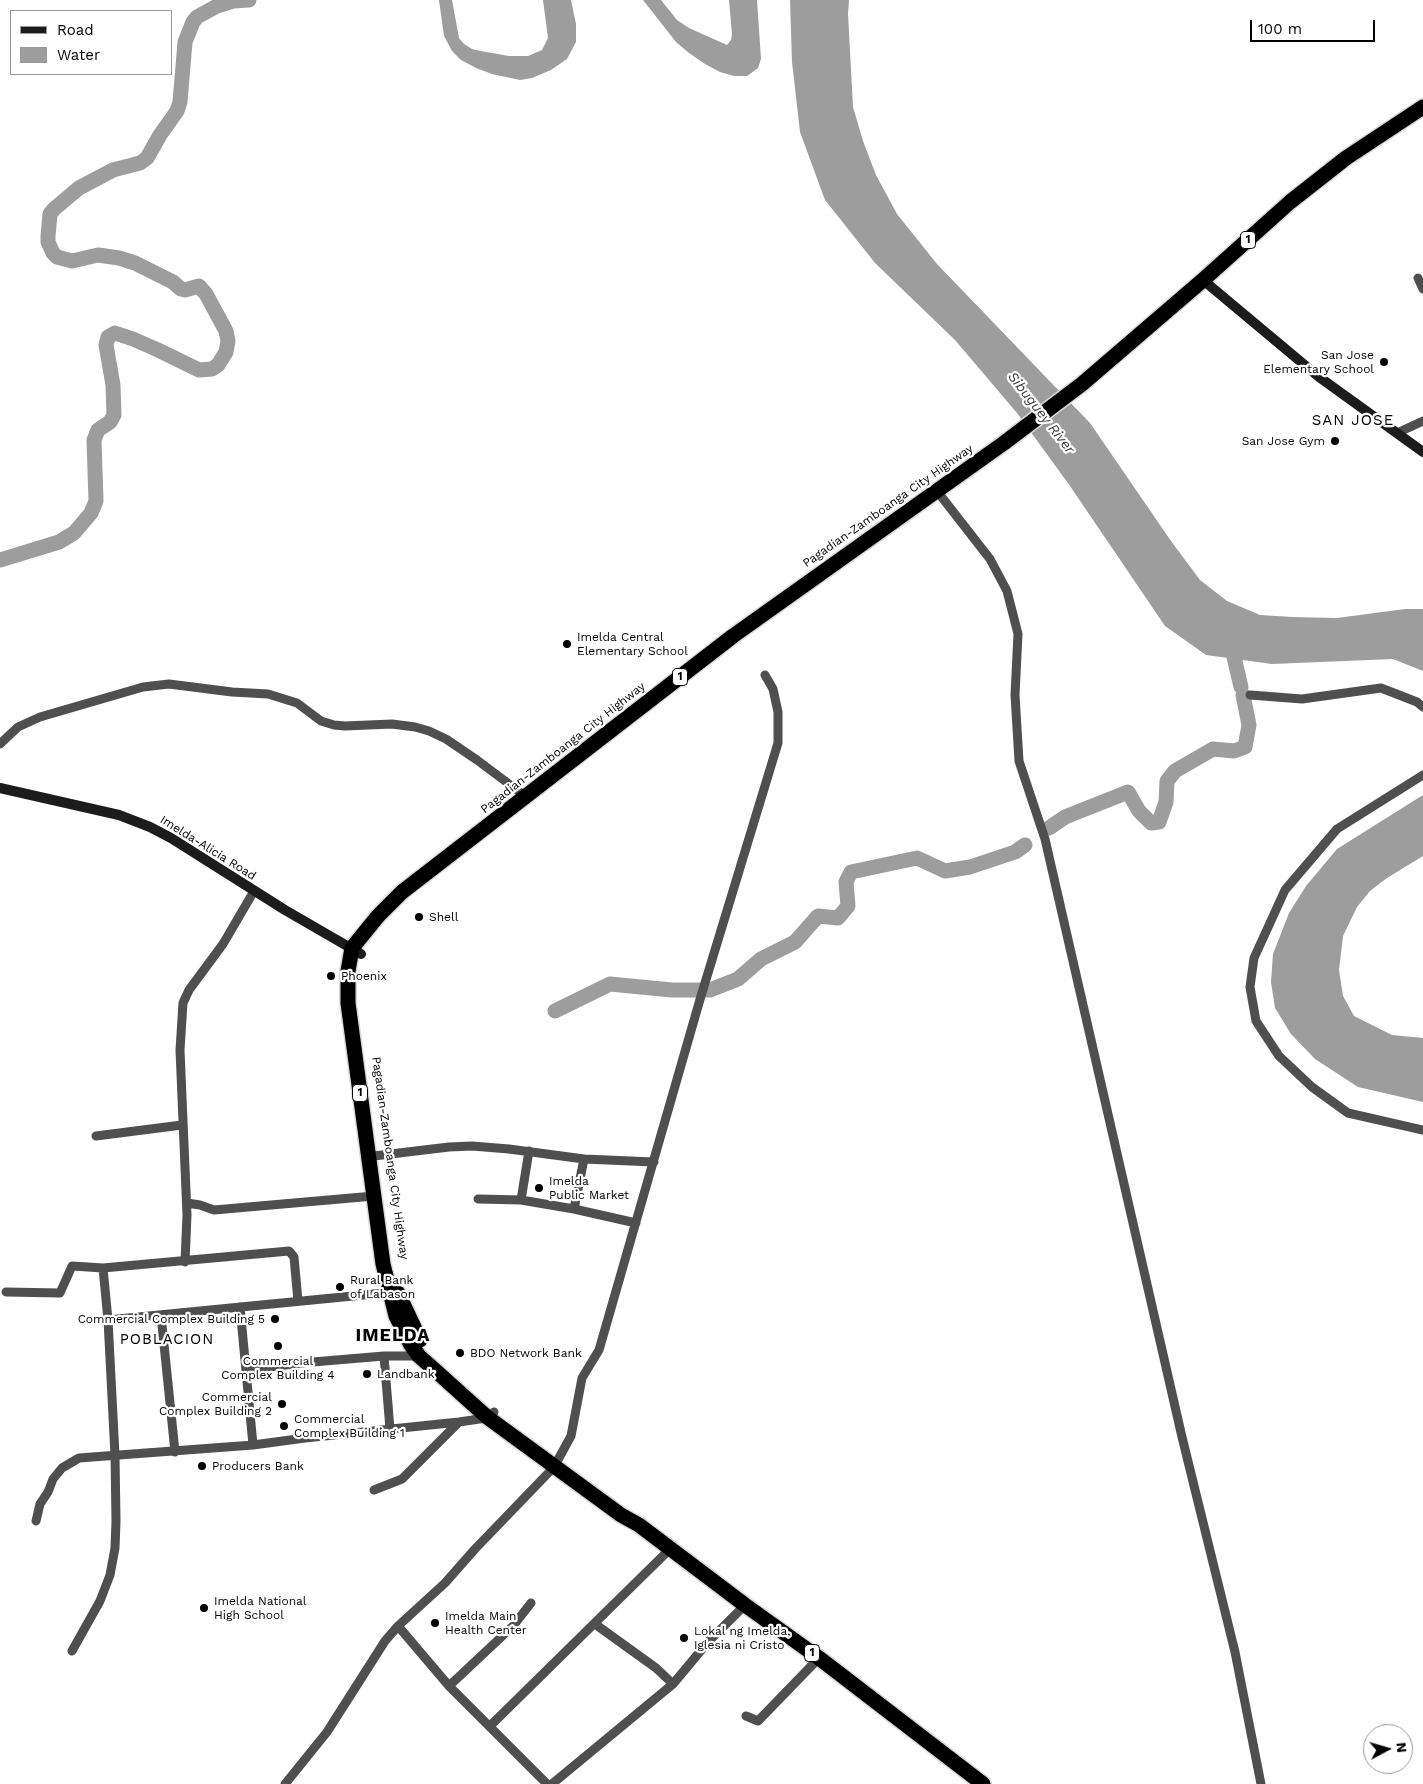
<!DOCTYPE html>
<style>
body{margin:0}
#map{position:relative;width:1423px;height:1784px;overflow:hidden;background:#fff;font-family:"Work Sans",sans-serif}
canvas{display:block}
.legend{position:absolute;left:10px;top:10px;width:162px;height:65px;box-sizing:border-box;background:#fff;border:1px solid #999;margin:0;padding:6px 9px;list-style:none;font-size:15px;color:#000}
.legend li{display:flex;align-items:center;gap:10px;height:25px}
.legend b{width:25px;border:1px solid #999}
.north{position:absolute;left:1363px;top:1724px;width:50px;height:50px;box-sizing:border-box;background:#fff;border:1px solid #999;border-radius:50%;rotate:84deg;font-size:14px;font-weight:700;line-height:20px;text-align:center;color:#000}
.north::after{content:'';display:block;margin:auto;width:18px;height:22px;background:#000;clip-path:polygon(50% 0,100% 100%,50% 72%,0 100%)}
.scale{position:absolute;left:1250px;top:20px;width:125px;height:22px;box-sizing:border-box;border:2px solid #000;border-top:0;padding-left:6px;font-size:15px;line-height:18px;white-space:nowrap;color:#000;-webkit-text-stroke:4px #fff;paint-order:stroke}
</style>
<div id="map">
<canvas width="1423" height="1784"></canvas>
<ul class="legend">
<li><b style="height:6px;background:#1c1c1c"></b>Road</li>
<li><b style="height:14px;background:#9d9d9d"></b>Water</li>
</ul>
<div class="north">N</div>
<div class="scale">100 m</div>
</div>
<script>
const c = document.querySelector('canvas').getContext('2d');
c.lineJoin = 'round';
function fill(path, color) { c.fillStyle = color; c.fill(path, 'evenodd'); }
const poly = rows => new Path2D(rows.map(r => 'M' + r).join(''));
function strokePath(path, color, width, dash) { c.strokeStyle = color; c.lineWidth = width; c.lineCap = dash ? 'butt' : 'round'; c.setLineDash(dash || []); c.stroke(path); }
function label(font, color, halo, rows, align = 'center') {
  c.font = font + ' "Work Sans",sans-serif'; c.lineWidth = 4.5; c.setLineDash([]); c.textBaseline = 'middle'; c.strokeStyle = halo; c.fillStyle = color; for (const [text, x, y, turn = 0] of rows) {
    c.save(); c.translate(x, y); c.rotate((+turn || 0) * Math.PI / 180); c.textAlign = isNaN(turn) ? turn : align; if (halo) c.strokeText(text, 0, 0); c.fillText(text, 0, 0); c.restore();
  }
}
fill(poly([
 [439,0,452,0,459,38,464,44,472,49,481,51,509,56,528,56,542,50,548,38,543,0,571,0,576,24,576,42,567,59,551,70,532,78,520,80,492,74,476,68,461,60,452,51,444,36],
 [643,0,661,0,677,20,689,28,727,45,731,40,732,34,729,0,757,0,761,59,758,68,747,76,734,76,720,72,705,64,689,53,676,42],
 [790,0,849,0,848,14,853,107,863,141,876,175,897,214,937,264,1090,423,1171,541,1200,580,1227,601,1260,615,1292,617,1337,618,1405,609,1423,609,1423,671,1393,659,1272,664,1206,655,1165,626,1070,486,1017,413,955,340,875,263,825,200,800,132,792,62],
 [1423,795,1423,856,1387,878,1370,891,1357,907,1343,936,1339,970,1343,996,1354,1016,1392,1035,1423,1038,1423,1102,1358,1087,1315,1059,1291,1034,1275,1008,1271,982,1273,954,1289,913,1306,886,1337,849]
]), '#9d9d9d');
strokePath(poly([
 [0,560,59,542,74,533,91,513,96,501,94,440,98,430,110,422,114,415,113,385,106,345,108,337,115,333,133,339,158,350,199,370,212,369,218,365,226,352,228,341,226,331,206,294,199,286,185,290,181,289,173,282,135,263,119,258,98,255,72,261,57,257,53,253,48,242,48,236,50,214,54,209,79,188,113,170,140,163,147,158,160,135,177,111,180,102,185,42,193,22,197,17,217,6,233,1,249,0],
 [1230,640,1241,687],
 [1049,828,1065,817,1128,792,1139,811,1151,823,1159,822,1166,802,1167,781,1175,771,1213,749,1234,751,1245,747,1249,725,1243,695],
 [555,1011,610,984,672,990,710,990,738,979,761,959,795,942,818,916,838,918,848,906,846,882,851,872,917,858,945,871,970,867,1015,852,1025,845]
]), '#9d9d9d', 15);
const highway = poly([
 [398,1293,420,1340],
 [983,1784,819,1658,745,1605,639,1525,621,1515,487,1417,437,1372,419,1356,411,1345,396,1316,383,1264,348,1003,348,971,352,948,378,916,402,892,733,636,1004,443,1082,384,1203,280,1290,202,1346,158,1423,107]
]);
strokePath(highway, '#dbdbdb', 18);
strokePath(poly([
 [1418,278,1423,289],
 [1397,433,1423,421],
 [937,491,990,559,1007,591,1018,634,1015,695,1019,761,1045,839,1182,1437,1235,1652,1261,1784],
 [1250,695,1302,699,1381,688,1417,702,1423,707],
 [0,744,18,727,40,717,143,687,169,684,232,692,268,694,297,703,321,721,334,725,345,726,392,724,415,727,429,731,446,739,477,760,525,796],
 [1423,775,1337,829,1285,890,1254,958,1250,987,1256,1021,1279,1056,1312,1087,1348,1113,1423,1130],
 [96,1136,182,1125],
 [374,1156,449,1147,472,1146,509,1149,584,1159,574,1209],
 [584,1159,654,1162],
 [478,1199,521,1200,574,1209,636,1223],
 [521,1200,529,1151],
 [187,1203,200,1205,214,1210,374,1196],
 [185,1262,187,1215,180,1050,183,1003,189,990,223,944,254,891],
 [6,1292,60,1293,72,1266,103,1268,289,1251,294,1257,298,1301],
 [240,1307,253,1445],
 [161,1315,175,1452],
 [108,1320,394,1292],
 [384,1356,390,1429],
 [246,1370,301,1363,384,1356,419,1356],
 [374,1490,402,1479,459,1422],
 [36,1521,40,1504,48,1492,53,1479,62,1468,79,1458,253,1445,305,1438,459,1422,486,1418,494,1412],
 [595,1624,656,1668,673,1684],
 [398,1626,449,1686,547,1784],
 [72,1651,100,1601,110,1575,115,1548,116,1521,115,1455,108,1320,103,1268],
 [449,1686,513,1626,531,1603],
 [746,1716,758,1721,819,1658],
 [490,1726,670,1549],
 [285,1784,327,1732,385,1641,398,1626,445,1583,475,1549,554,1467,571,1436,582,1378,599,1350,701,996,778,743,778,712,773,689,765,675],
 [552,1784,673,1684,708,1642,745,1605]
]), '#4f4f4f', 9);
strokePath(poly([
 [1203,280,1319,377,1423,452],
 [0,788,119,815,150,827,171,838,285,910,361,954]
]), '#1c1c1c', 10);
strokePath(highway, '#000', 15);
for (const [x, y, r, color] of [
 [1384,362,5,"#000"],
 [1335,441,5,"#000"],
 [567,644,5,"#000"],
 [419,917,5,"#000"],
 [331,976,5,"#000"],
 [539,1188,5,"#000"],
 [340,1287,5,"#000"],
 [275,1319,5,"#000"],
 [278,1346,5,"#000"],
 [460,1353,5,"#000"],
 [367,1374,5,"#000"],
 [282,1404,5,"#000"],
 [284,1426,5,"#000"],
 [202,1466,5,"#000"],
 [204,1608,5,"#000"],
 [435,1623,5,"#000"],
 [684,1638,5,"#000"]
]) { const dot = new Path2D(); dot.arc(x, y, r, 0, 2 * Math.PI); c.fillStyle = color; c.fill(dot); strokePath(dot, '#fff', 2); }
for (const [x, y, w] of [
 [1248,240,15],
 [680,677,15],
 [360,1093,15],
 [812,1653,15]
]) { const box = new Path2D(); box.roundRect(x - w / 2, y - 8.5, w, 17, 4); c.fillStyle = '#fff'; c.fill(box); strokePath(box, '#000', 1); }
label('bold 11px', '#000', null, [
 ["1",1248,240],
 ["1",680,677],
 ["1",360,1093],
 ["1",812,1653]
]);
label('12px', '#000', '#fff', [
 ["San Jose",1374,355,"right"],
 ["Elementary School",1374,369,"right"],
 ["San Jose Gym",1325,441,"right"],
 ["Imelda Central",577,637],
 ["Elementary School",577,651],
 ["Shell",429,917],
 ["Phoenix",341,976],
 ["Imelda",549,1181],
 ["Public Market",549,1195],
 ["Rural Bank",350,1280],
 ["of Labason",350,1294],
 ["Commercial Complex Building 5",265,1319,"right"],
 ["BDO Network Bank",470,1353],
 ["Commercial",278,1361,"center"],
 ["Complex Building 4",278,1375,"center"],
 ["Landbank",377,1374],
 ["Commercial",272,1397,"right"],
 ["Complex Building 2",272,1411,"right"],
 ["Commercial",294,1419],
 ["Complex Building 1",294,1433],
 ["Producers Bank",212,1466],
 ["Imelda National",214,1601],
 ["High School",214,1615],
 ["Imelda Main",445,1616],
 ["Health Center",445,1630],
 ["Lokal ng Imelda,",694,1631],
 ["Iglesia ni Cristo",694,1645]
], 'left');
label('12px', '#000', '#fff', [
 ["Pagadian-Zamboanga City Highway",888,506,-35],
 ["Pagadian-Zamboanga City Highway",563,748,-38],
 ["Imelda-Alicia Road",208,848,32],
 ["Pagadian-Zamboanga City Highway",390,1158,82]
]);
label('italic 14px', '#3e3e3e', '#fff', [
 ["Sibuguey River",1041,413,52]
]);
c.letterSpacing = '1px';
label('15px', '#000', '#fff', [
 ["SAN JOSE",1353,421],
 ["POBLACION",167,1340]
]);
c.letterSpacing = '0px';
c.letterSpacing = '1px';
label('bold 18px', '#000', '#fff', [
 ["IMELDA",393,1336]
]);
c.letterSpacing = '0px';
</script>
